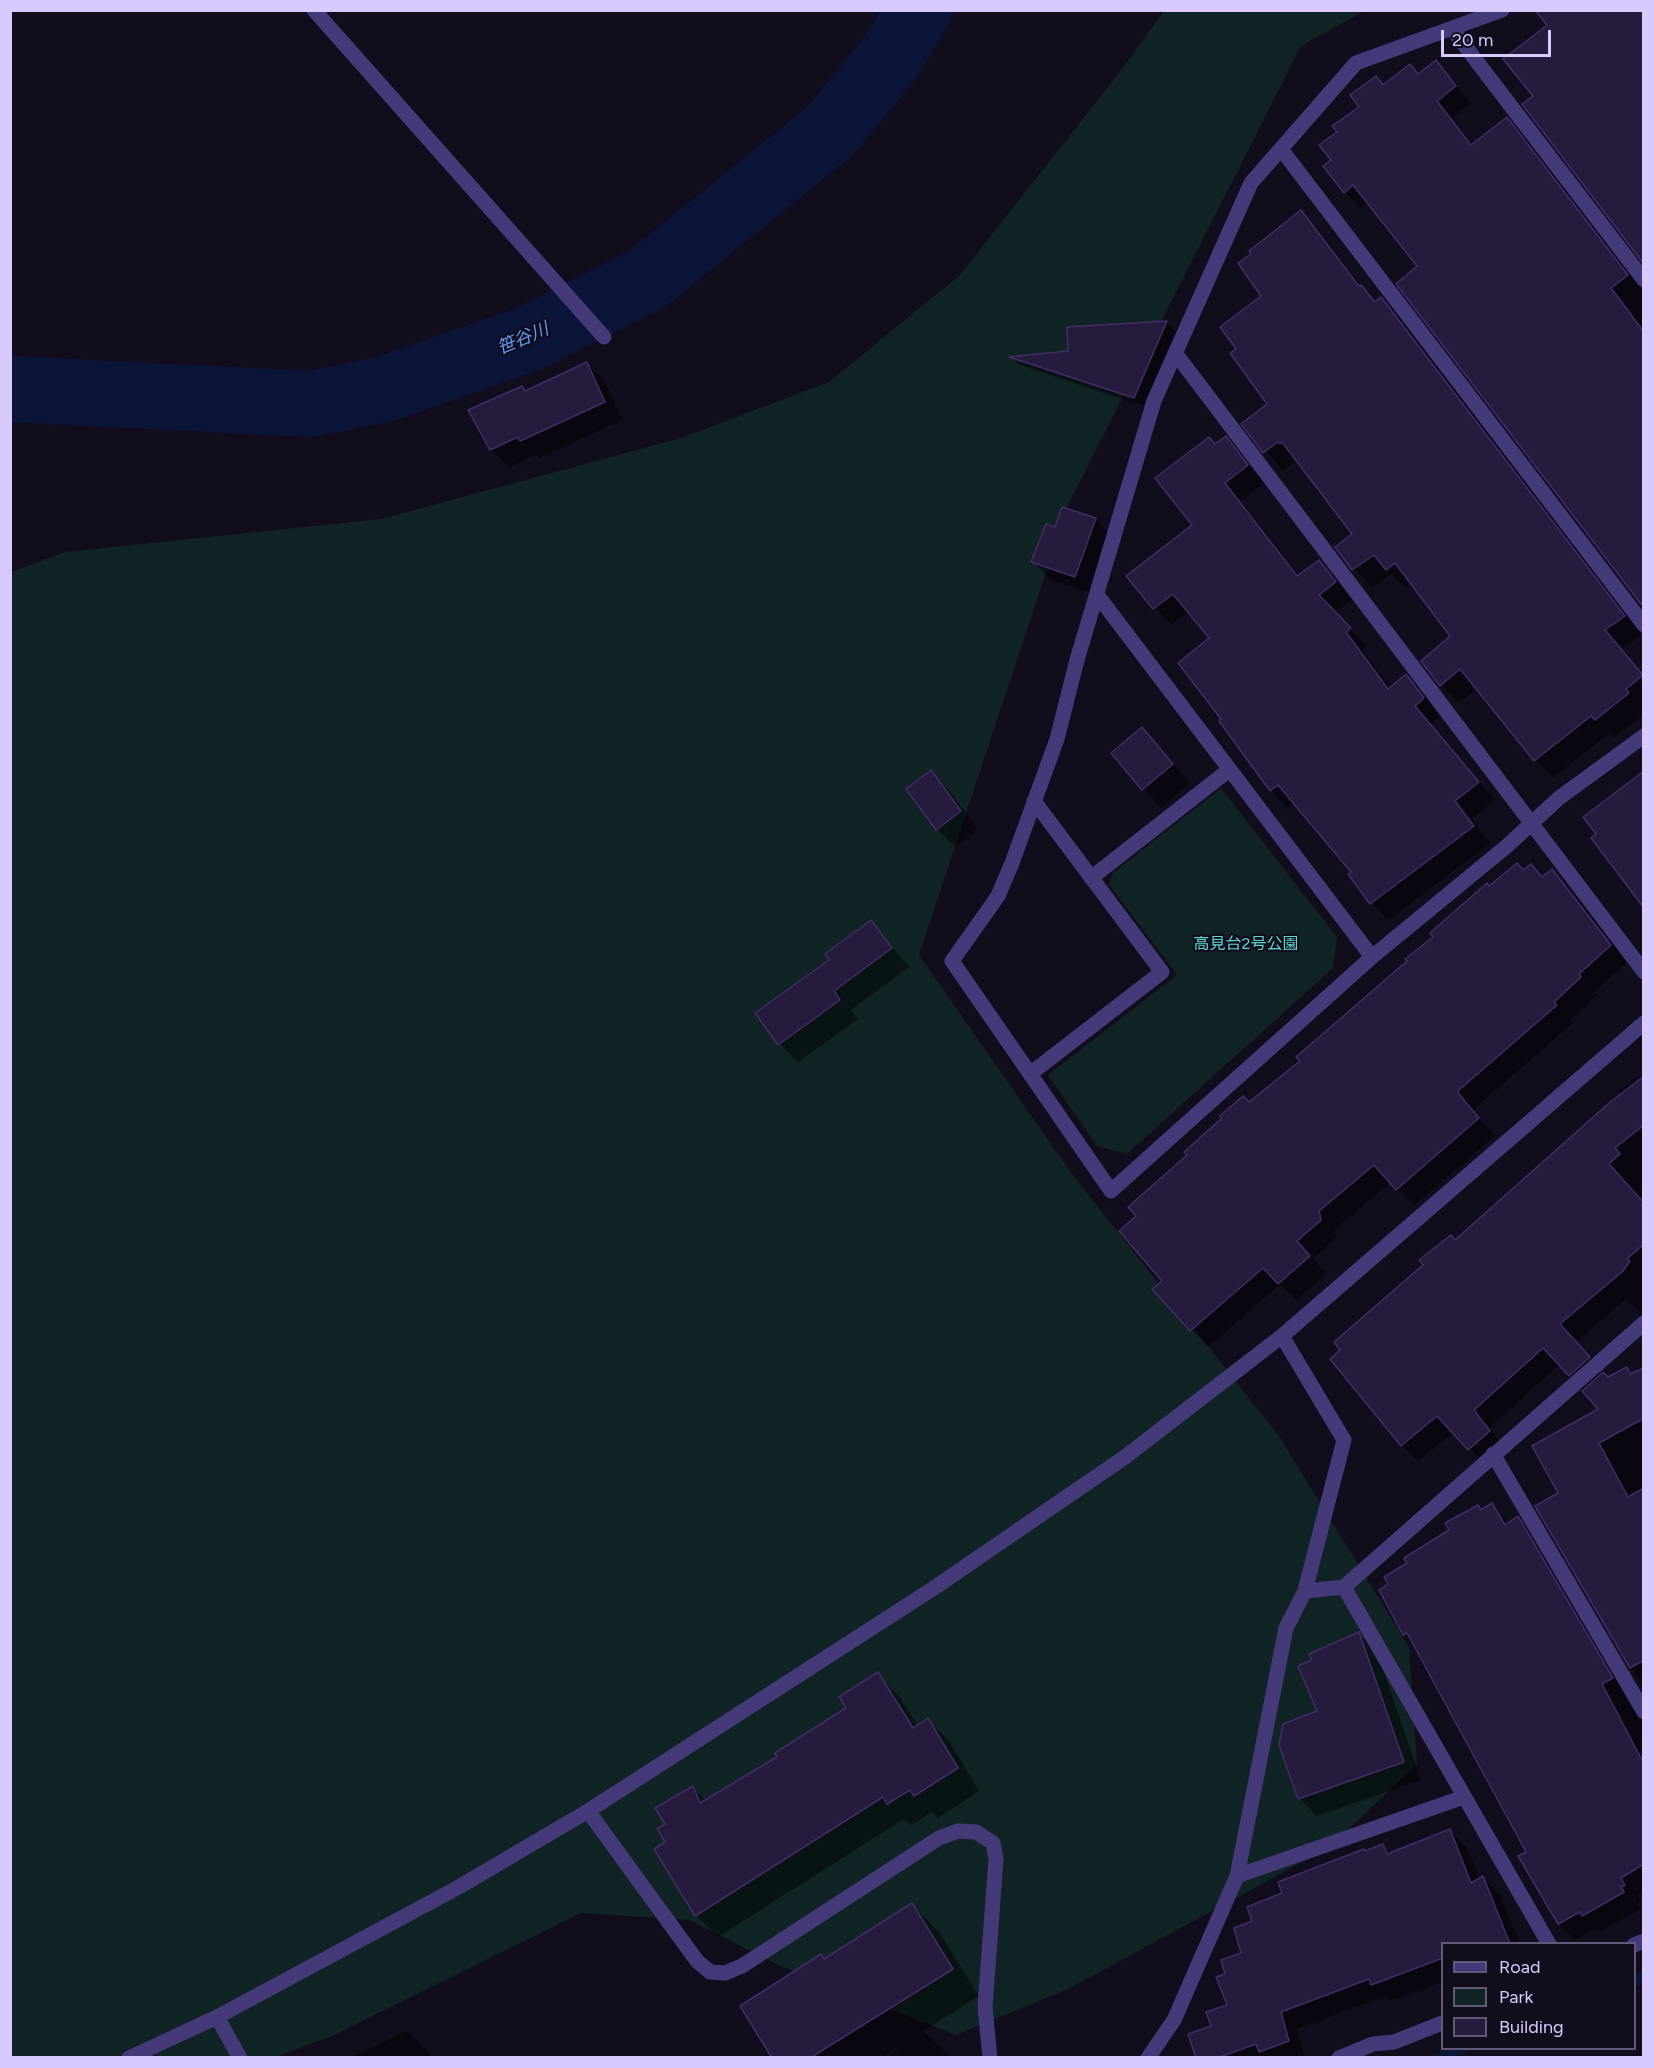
<!DOCTYPE html>
<meta charset="utf-8">
<style>
body{margin:0}
#map{position:relative;width:1654px;height:2068px;overflow:hidden;background:#120d1d;font-family:Figtree,sans-serif}
canvas{display:block}
.frame{position:absolute;inset:0;border:12px solid #d8cbfc;pointer-events:none}
.legend{position:absolute;left:1441px;top:1942px;width:195px;height:108px;box-sizing:border-box;background:#120d1d;border:2px solid #615976;margin:0;padding:8px 10px;list-style:none;font-size:18px;color:#d8cbfc}
.legend li{display:flex;align-items:center;gap:12px;height:30px}
.legend b{width:30px;border:2px solid #615976}
.scale{position:absolute;left:1441px;top:30px;width:110px;height:27px;box-sizing:border-box;border:3px solid #d8cbfc;border-top:0;padding-left:8px;font-size:18px;line-height:21px;white-space:nowrap;color:#d8cbfc;-webkit-text-stroke:4px #120d1d;paint-order:stroke}
</style>
<div id="map">
<canvas width="1654" height="2068"></canvas>
<div class="frame"></div>
<ul class="legend">
<li><b style="height:8px;background:#453a79"></b>Road</li>
<li><b style="height:16px;background:#102426"></b>Park</li>
<li><b style="height:16px;background:#261a3d"></b>Building</li>
</ul>
<div class="scale">20 m</div>
</div>
<script>
const c = document.querySelector('canvas').getContext('2d');
c.lineJoin = 'round';
function fill(path, color) { c.fillStyle = color; c.fill(path, 'evenodd'); }
const poly = rows => new Path2D(rows.map(r => 'M' + r).join(''));
function strokePath(path, color, width, dash) { c.strokeStyle = color; c.lineWidth = width; c.lineCap = dash ? 'butt' : 'round'; c.setLineDash(dash || []); c.stroke(path); }
function label(font, color, halo, rows, align = 'center') {
  c.font = font + ' Figtree,"Noto Sans JP",sans-serif'; c.lineWidth = 4.5; c.setLineDash([]); c.textBaseline = 'middle'; c.strokeStyle = halo; c.fillStyle = color; for (const [text, x, y, turn = 0] of rows) {
    c.save(); c.translate(x, y); c.rotate((+turn || 0) * Math.PI / 180); c.textAlign = isNaN(turn) ? turn : align; if (halo) c.strokeText(text, 0, 0); c.fillText(text, 0, 0); c.restore();
  }
}
fill(poly([
 [1164,11,1364,11,1301,46,1069,503,919,955,1072,1174,1279,1436,1409,1647,1417,1764,1330,1847,1068,1989,956,2035,778,1965,689,1920,581,1913,332,2036,276,2057,11,2058,11,572,65,552,381,519,681,438,829,382,960,275,1122,69],
 [1221,788,1337,937,1333,968,1127,1154,1097,1146,1048,1075,1177,975,1109,885,1113,873]
]), '#102426');
fill(poly([
 [1644,10,1644,261,1524,105],
 [1436,62,1471,103,1452,118,1473,145,1507,119,1523,135,1644,290,1644,605,1419,267,1369,202,1361,208,1345,192,1333,161,1339,132,1361,107,1410,66,1419,75],
 [1301,212,1319,231,1365,291,1377,302,1381,299,1400,317,1642,635,1622,649,1644,674,1644,714,1614,738,1610,733,1553,778,1535,760,1478,688,1459,703,1441,685,1452,636,1412,583,1406,588,1391,574,1372,588,1337,548,1354,534,1297,459,1283,471,1243,424,1269,404,1238,349],
 [1166,322,1175,331,1143,406,1020,365,1012,358,1070,352],
 [587,364,605,382,622,420,539,458,536,455,509,467,491,449,522,387,526,392],
 [1226,438,1264,483,1241,501,1299,576,1319,562,1336,579,1352,600,1335,612,1367,646,1362,650,1391,688,1406,676,1423,693,1440,716,1431,724,1495,800,1471,819,1490,843,1389,920,1372,903,1350,874,1353,873,1294,803,1288,808,1271,790,1221,721,1224,719,1211,639,1189,611,1171,625,1128,576,1194,526,1216,445],
 [1095,519,1113,537,1093,594,1051,580,1033,562,1056,529],
 [1142,729,1190,783,1161,808,1113,753],
 [931,772,949,790,978,830,955,847,937,829,908,789],
 [1531,866,1543,878,1552,871,1569,888,1627,962,1594,992,1597,995,1570,1020,1573,1023,1476,1107,1474,1111,1495,1136,1414,1205,1391,1182,1335,1229,1337,1237,1313,1259,1326,1274,1296,1300,1280,1284,1208,1347,1155,1290,1164,1281,1249,1104,1302,1061,1490,888],
 [871,922,909,967,851,1010,858,1019,798,1062,780,1044,757,1013,832,960],
 [1644,1072,1644,1317,1626,1299,1576,1342,1608,1379,1626,1369,1632,1375,1644,1377,1644,1689,1537,1507,1560,1493,1600,1410,1560,1364,1489,1428,1506,1448,1486,1465,1454,1432,1418,1461,1402,1445,1456,1242,1622,1095,1619,1091],
 [1492,1505,1510,1523,1518,1518,1535,1535,1644,1721,1644,1749,1631,1756,1632,1758,1644,1752,1644,1891,1637,1895,1641,1902,1637,1905,1640,1909,1600,1932,1596,1928,1575,1940,1559,1923,1528,1852,1416,1645,1404,1634,1390,1585,1409,1563,1478,1507,1482,1511],
 [1359,1634,1377,1652,1421,1780,1317,1816,1299,1798,1319,1712],
 [877,1674,899,1696,918,1726,928,1720,950,1742,979,1791,938,1818,932,1812,911,1825,904,1819,718,1937,696,1915,656,1850,667,1843,667,1825,692,1788,706,1801,779,1757,848,1708],
 [1450,1831,1467,1848,1480,1880,1483,1878,1500,1895,1520,1944,1442,1944,1442,1982,1390,2001,1385,1996,1297,2029,1305,2058,1198,2058,1213,2027,1229,2005,1227,1974,1242,1953,1254,1922,1284,1894,1366,1852,1383,1846,1390,1854],
 [912,1905,939,1932,979,1996,923,2031,952,2058,889,2058,901,2045,881,2058,773,2058,825,1960],
 [407,2031,433,2058,349,2058]
]), '#0007');
strokePath(poly([
 [1634,1982,1644,1978],
 [1439,2058,1463,2048]
]), '#0b1537', 10);
strokePath(poly([
 [10,389,312,404,385,389,528,339,647,279,830,131,890,58,919,10]
]), '#0b1537', 66);
const building = poly([
 [1535,10,1644,10,1643,263,1522,104,1533,96,1503,59,1547,25,1535,10],
 [1436,60,1456,86,1437,101,1471,145,1507,117,1628,275,1611,288,1644,332,1644,602,1641,604,1396,284,1417,266,1353,185,1344,193,1323,166,1331,160,1319,145,1337,132,1332,126,1359,107,1350,95,1376,76,1383,85,1410,64,1418,74,1436,60],
 [1301,210,1359,286,1361,285,1375,302,1381,297,1625,616,1605,630,1643,675,1626,689,1629,693,1595,720,1591,716,1534,761,1460,669,1440,686,1421,661,1450,636,1395,563,1386,570,1374,555,1352,570,1335,547,1352,534,1282,442,1280,444,1278,442,1263,453,1241,424,1267,404,1230,353,1236,349,1220,327,1261,296,1238,263,1251,254,1249,251,1301,210],
 [1167,321,1134,398,1009,357,1068,351,1067,327,1167,321],
 [587,362,605,402,520,441,518,437,490,450,468,410,522,386,525,391,587,362],
 [1226,436,1248,465,1225,483,1297,576,1319,560,1336,582,1319,595,1351,628,1346,632,1388,689,1406,674,1424,698,1415,706,1479,782,1455,801,1474,826,1370,904,1348,874,1351,872,1278,785,1270,791,1219,721,1221,719,1178,663,1209,638,1173,594,1153,609,1126,576,1192,525,1155,478,1209,437,1215,444,1226,436],
 [1062,507,1096,518,1075,577,1031,562,1046,524,1055,527,1062,507],
 [1142,727,1173,764,1142,790,1111,753,1142,727],
 [931,770,961,811,936,830,906,789,931,770],
 [1644,771,1644,908,1591,838,1596,834,1583,817,1644,771],
 [1517,863,1523,870,1531,864,1542,877,1552,869,1611,945,1579,974,1581,977,1554,1002,1557,1005,1459,1090,1458,1093,1479,1118,1396,1190,1374,1165,1319,1211,1321,1220,1297,1241,1310,1256,1278,1284,1263,1268,1190,1331,1152,1289,1162,1281,1119,1231,1136,1216,1128,1207,1187,1155,1184,1152,1221,1119,1220,1116,1243,1096,1249,1102,1300,1061,1296,1057,1407,961,1405,959,1433,937,1430,933,1487,883,1489,886,1517,863],
 [871,920,892,948,834,991,840,1000,778,1045,755,1013,829,960,825,954,871,920],
 [1644,1076,1644,1125,1615,1148,1620,1154,1609,1164,1644,1203,1644,1244,1627,1259,1630,1261,1623,1271,1560,1324,1590,1357,1569,1376,1543,1348,1474,1410,1490,1431,1468,1450,1437,1416,1401,1446,1330,1359,1340,1350,1334,1342,1423,1265,1419,1260,1451,1235,1455,1240,1609,1103,1644,1076],
 [1627,1367,1630,1374,1644,1368,1644,1418,1599,1443,1628,1497,1644,1488,1644,1660,1630,1668,1535,1506,1558,1493,1532,1446,1598,1409,1582,1391,1603,1372,1608,1377,1627,1367],
 [1492,1503,1505,1525,1518,1516,1613,1678,1602,1684,1644,1764,1644,1864,1621,1878,1625,1885,1621,1887,1624,1892,1582,1916,1580,1912,1558,1924,1518,1856,1526,1852,1407,1633,1403,1635,1379,1590,1388,1584,1384,1577,1407,1563,1404,1558,1449,1530,1445,1523,1478,1505,1481,1510,1492,1503],
 [1359,1632,1404,1762,1298,1799,1279,1745,1283,1724,1317,1711,1298,1666,1312,1660,1309,1654,1359,1632],
 [878,1672,913,1728,928,1718,958,1768,914,1796,910,1790,887,1804,883,1797,695,1916,654,1849,665,1842,657,1829,665,1824,655,1808,693,1786,700,1803,777,1757,775,1753,846,1708,839,1697,878,1672],
 [1450,1829,1471,1883,1483,1876,1510,1944,1443,1944,1443,1958,1371,1985,1369,1979,1281,2012,1289,2041,1259,2052,1256,2044,1217,2058,1196,2058,1188,2034,1211,2026,1206,2012,1227,2005,1216,1977,1225,1974,1221,1960,1241,1953,1234,1928,1252,1921,1247,1907,1282,1893,1278,1882,1364,1849,1365,1851,1383,1844,1387,1854,1450,1829],
 [912,1903,953,1969,810,2058,772,2058,740,2006,821,1954,824,1959,912,1903]
]);
fill(building, '#261a3d');
strokePath(building, '#412d67', 1.5);
strokePath(poly([
 [1502,10,1356,63,1251,183,1154,401,1077,660,1057,739,1012,863,998,896,952,961,1111,1191,1372,957,1507,846,1559,798,1644,736],
 [1452,29,1644,280],
 [1281,149,1644,625],
 [1176,354,1644,972],
 [1098,596,1372,957],
 [1091,878,1229,770],
 [1030,1074,1162,972,1034,801],
 [1282,1336,1344,1440,1305,1591],
 [1493,1454,1644,1712],
 [1344,1587,1549,1944],
 [588,1811,697,1961,710,1972,725,1973,742,1966,939,1838,958,1831,976,1832,993,1843,996,1859,985,2007,990,2058],
 [1237,1876,1464,1797],
 [1634,1945,1644,1941],
 [217,2017,240,2058],
 [1148,2058,1174,2020,1237,1876,1286,1628,1305,1591,1344,1587,1644,1323],
 [1339,2058,1373,2044,1394,2042,1442,2023]
]), '#453a79', 15);
strokePath(poly([
 [314,10,604,337],
 [129,2058,217,2017,457,1888,588,1811,934,1588,1125,1457,1282,1336,1644,1023]
]), '#453a79', 15);
label('16px', '#5cd8cb', '#120d1d', [
 ["高見台2号公園",1246,944]
]);
label('italic 18px', '#5e9af7', '#120d1d', [
 ["笹谷川",523,339,-23]
]);
</script>
